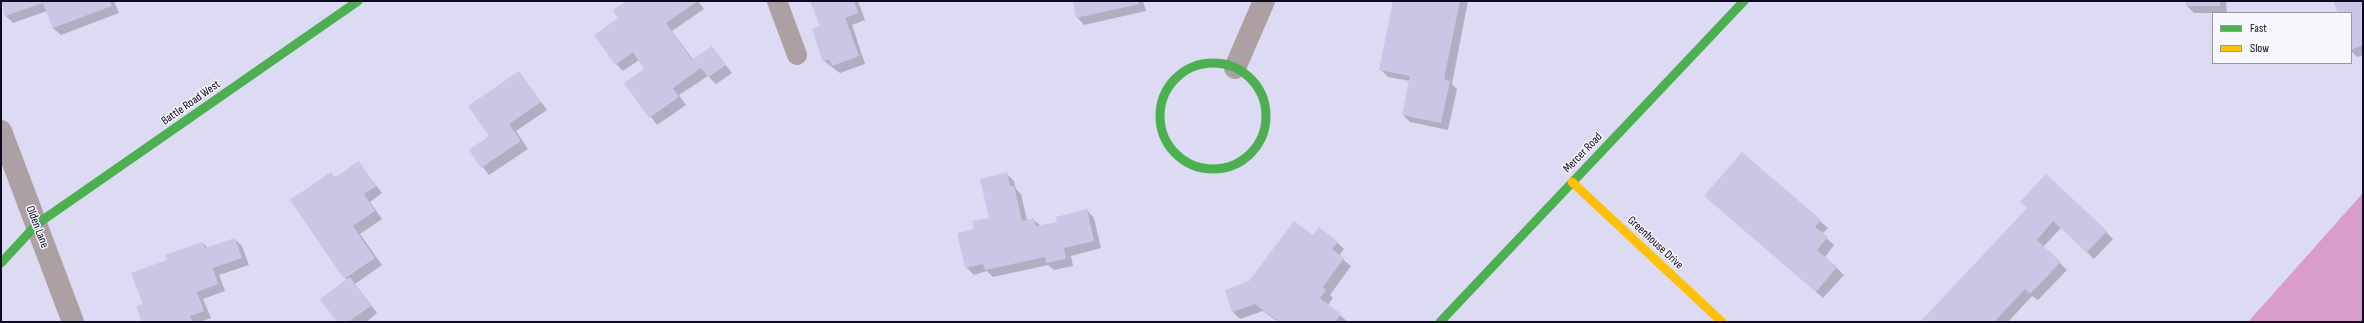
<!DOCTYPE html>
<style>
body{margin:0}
#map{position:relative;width:2364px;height:323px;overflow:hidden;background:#dcdbf3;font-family:"Sofia Sans Condensed",sans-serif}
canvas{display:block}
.frame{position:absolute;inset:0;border:2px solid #0d0921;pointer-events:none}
.legend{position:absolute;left:2212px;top:12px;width:140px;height:52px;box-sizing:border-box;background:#f7f7fe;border:1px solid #9998a6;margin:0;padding:5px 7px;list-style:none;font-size:12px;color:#0d0921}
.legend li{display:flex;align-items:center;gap:8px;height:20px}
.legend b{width:20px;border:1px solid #9998a6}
</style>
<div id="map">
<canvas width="2364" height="323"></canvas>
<div class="frame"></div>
<ul class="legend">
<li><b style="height:5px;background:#4caf50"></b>Fast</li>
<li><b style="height:5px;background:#ffc107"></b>Slow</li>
</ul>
</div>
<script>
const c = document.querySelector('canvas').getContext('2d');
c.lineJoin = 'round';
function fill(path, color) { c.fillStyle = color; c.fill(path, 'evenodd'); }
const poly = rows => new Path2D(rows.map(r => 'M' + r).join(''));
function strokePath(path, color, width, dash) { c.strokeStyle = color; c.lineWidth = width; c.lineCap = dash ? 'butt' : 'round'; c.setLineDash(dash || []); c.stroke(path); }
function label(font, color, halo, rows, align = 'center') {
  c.font = font + ' "Sofia Sans Condensed",sans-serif'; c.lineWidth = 3; c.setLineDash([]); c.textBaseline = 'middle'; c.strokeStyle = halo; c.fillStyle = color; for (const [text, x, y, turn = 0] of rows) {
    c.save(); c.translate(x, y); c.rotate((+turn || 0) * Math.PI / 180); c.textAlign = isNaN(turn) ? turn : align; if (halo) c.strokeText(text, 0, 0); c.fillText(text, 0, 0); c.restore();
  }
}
fill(poly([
 [2363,193,2363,322,2248,322]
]), '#da9cc8');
fill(poly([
 [1,1,114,1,119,13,61,35,53,28,47,11,13,23,6,16],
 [627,1,698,1,704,9,672,31,694,61,712,48,732,73,716,84,708,76,679,95,686,105,657,125,625,83,646,69,639,60,623,71,616,64,620,18],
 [812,1,858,1,865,20,852,25,865,64,840,73,824,61,821,27],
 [1074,1,1143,1,1146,11,1084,25,1077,17],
 [1394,1,1468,1,1452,84,1457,89,1448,130,1410,122,1403,115,1410,81,1388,77,1380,69],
 [2187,1,2226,1,2227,13,2194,13,2187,6],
 [2334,1,2363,1,2363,55,2357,57,2351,51,2351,13,2339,13],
 [519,72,547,110,516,131,528,149,489,175,470,151,490,137],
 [1742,154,1828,228,1822,234,1834,245,1825,257,1844,275,1823,298,1705,196],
 [358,162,382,193,370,202,382,219,360,234,382,265,355,284,377,313,366,322,338,322,348,281,291,200,330,173,336,178],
 [1007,174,1014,181,1016,189,1021,194,1027,220,1033,219,1041,226,1058,223,1087,210,1094,218,1101,248,1071,256,1073,266,1054,270,1048,265,993,277,987,271,974,275,966,267,975,230,990,218],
 [2028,209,2106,232,2113,239,2094,259,2061,228,2043,247,2067,270,2038,300,2032,296,2008,322,1922,322],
 [1313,237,1337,242,1344,249,1339,256,1351,266,1330,295,1333,298,1328,305,1348,322,1278,322,1263,311,1240,319,1233,312,1250,282],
 [235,239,242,246,249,265,219,275,225,291,203,299,211,318,200,322,143,322,144,305,169,261,203,243,208,248]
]), '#0003');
fill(poly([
 [1,1,110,1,112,6,53,28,43,3,5,16],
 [626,1,698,1,666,23,692,60,712,46,726,65,708,77,701,68,673,88,679,97,649,118,624,83,644,69,633,52,615,65,594,35,618,18,613,10],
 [810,1,854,1,858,13,845,18,859,56,832,66,829,59,823,62,812,29,820,26],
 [1073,1,1138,1,1139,4,1076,18],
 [1393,1,1460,1,1444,79,1450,81,1441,123,1402,115,1410,76,1379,70],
 [2186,1,2220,1,2220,6,2186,6],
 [2333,1,2363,1,2363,45,2351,50,2351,13,2338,13],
 [519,71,541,102,509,124,521,141,481,168,469,150,489,136,468,106],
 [1742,152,1821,220,1815,227,1828,237,1817,250,1837,267,1816,292,1704,196],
 [359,161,376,186,364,194,375,211,353,226,375,258,344,279,290,200,331,172,334,178],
 [1007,172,1010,186,1014,186,1022,221,1034,218,1036,226,1057,222,1056,217,1087,209,1094,241,1064,248,1066,259,1046,263,1045,257,985,270,983,264,965,268,957,233,974,229,972,221,989,218,980,179],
 [2046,174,2107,231,2087,252,2053,221,2037,240,2061,262,2030,294,2025,289,1994,322,1920,322,2027,208,2020,202],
 [1294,221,1313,235,1319,227,1338,242,1332,249,1344,258,1323,287,1326,290,1320,298,1341,314,1335,322,1279,322,1255,304,1232,312,1225,290,1249,281],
 [235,238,242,258,213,268,218,284,197,292,204,311,190,316,193,322,142,322,136,306,143,304,131,273,167,260,165,255,203,242,205,248],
 [350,277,371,306,348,322,337,322,320,299]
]), '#c9c6e6');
strokePath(poly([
 [777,1,797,55]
]), '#aca0a4', 20);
strokePath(poly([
 [1235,68,1264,1],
 [1,131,73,322]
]), '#aca0a4', 22);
strokePath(poly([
 '1160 116a53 53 0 1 1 106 0a53 53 0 1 1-106 0Z',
 [1,263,37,224,358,1],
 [1440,322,1744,1]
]), '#4caf50', 9);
strokePath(poly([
 [1572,182,1722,322]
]), '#ffc107', 9);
label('12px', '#0d0921', '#f7f7fe', [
 ["Battle Road West",191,103,-35],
 ["Mercer Road",1583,153,-46],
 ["Olden Lane",37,227,69],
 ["Greenhouse Drive",1655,243,43]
]);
</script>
